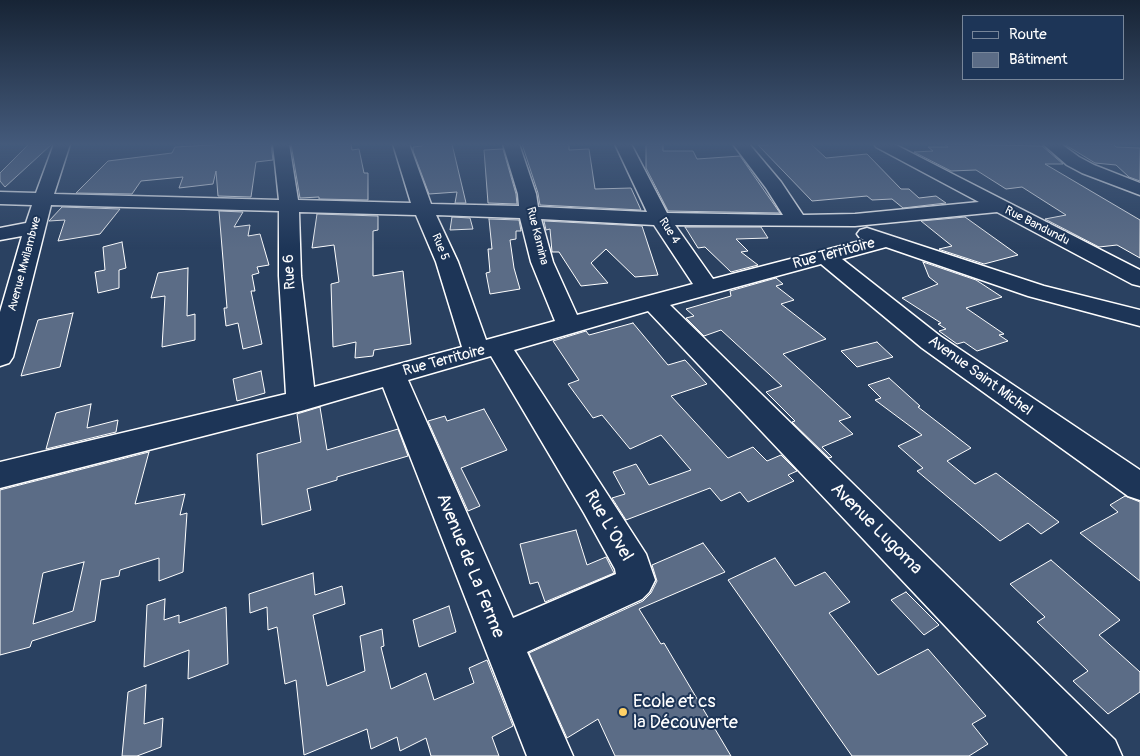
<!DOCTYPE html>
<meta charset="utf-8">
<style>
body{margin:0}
#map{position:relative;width:1140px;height:756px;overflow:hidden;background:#2a4161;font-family:Pangolin,sans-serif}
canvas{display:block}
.legend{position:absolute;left:962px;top:15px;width:162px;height:65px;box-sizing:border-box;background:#1d3557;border:1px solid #77869a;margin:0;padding:6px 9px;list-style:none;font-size:15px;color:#fff}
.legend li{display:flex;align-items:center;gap:10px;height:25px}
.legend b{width:25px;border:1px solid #77869a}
</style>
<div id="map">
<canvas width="1140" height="756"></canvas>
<ul class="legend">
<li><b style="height:6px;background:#1d3557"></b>Route</li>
<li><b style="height:14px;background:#5b6c86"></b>Bâtiment</li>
</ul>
</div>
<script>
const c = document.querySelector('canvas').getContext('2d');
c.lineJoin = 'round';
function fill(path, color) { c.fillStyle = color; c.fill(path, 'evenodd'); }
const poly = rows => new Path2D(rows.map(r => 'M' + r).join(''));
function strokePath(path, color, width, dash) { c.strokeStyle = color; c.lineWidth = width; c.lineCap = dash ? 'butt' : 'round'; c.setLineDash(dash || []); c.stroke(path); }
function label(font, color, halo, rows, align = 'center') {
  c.font = font + ' Pangolin,sans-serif'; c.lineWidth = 4; c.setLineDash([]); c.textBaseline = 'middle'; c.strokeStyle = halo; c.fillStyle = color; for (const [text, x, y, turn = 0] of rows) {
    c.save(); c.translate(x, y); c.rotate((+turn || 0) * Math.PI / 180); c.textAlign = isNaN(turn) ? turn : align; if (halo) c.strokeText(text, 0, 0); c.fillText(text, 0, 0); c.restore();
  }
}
const building = poly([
 [29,144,52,144,5,187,0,181,0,173,29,144],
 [228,144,271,144,273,160,256,162,251,197,218,196,216,171,213,184,179,188,183,177,141,181,132,194,76,193,108,161,172,153,175,147,228,144],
 [291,144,351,144,352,150,359,149,364,173,368,173,368,200,319,199,319,197,300,198,291,144],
 [422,144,452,144,466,203,455,203,457,192,429,194,413,151,413,147,422,146,422,144],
 [522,144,569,144,569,150,589,149,595,189,631,188,641,210,540,205,538,193,522,144],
 [646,144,663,144,663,151,693,151,697,159,740,156,780,213,668,211,646,168,646,144],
 [811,144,826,158,867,154,901,189,909,189,919,198,936,196,946,203,903,208,892,199,872,200,867,196,812,201,758,145,811,144],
 [944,144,1042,146,1063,164,1045,164,1140,220,1140,258,1117,245,1099,247,1045,219,1066,215,1022,187,1006,189,976,170,951,171,914,152,933,151,928,147,948,147,944,144],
 [1064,144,1113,144,1116,147,1140,148,1140,181,1129,177,1116,165,1095,163,1064,144],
 [503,149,516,194,517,204,488,203,484,150,503,149],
 [62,207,120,209,100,234,58,241,65,220,49,221,62,207],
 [219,211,243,212,234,227,250,225,248,236,260,234,269,265,257,267,259,273,252,275,255,291,251,291,262,344,243,349,238,323,226,326,224,308,227,308,219,211],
 [317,214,378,216,378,230,373,231,373,276,403,271,411,344,374,350,373,356,355,358,356,342,333,347,331,284,339,282,334,245,312,248,317,214],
 [452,217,470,218,473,229,450,230,452,217],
 [965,217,1018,255,984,264,941,250,939,249,952,246,921,221,965,217],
 [489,219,519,220,521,231,516,231,516,239,510,240,514,268,520,289,490,294,486,273,490,272,488,249,492,249,489,219],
 [544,221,642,226,658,275,635,277,606,249,591,263,608,283,581,286,559,252,552,252,550,229,546,230,544,221],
 [685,227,761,227,768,238,736,239,748,251,741,252,758,265,731,272,705,247,698,248,685,227],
 [122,242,126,268,119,270,119,288,98,293,95,272,105,270,103,247,122,242],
 [923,262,976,280,1002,297,966,308,1004,334,999,335,1008,341,977,351,964,342,957,344,939,331,946,329,938,324,941,323,902,298,938,284,929,277,923,262],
 [188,268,187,316,195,314,195,340,162,347,165,296,151,298,158,273,188,268],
 [776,278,783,284,776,286,794,300,781,304,826,339,783,354,851,417,839,421,853,434,822,447,832,457,829,458,792,422,795,421,766,392,782,386,721,330,704,336,686,318,694,316,686,309,731,296,730,291,776,278],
 [73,313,60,367,21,376,38,320,73,313],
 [633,323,668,365,685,360,707,384,671,396,728,458,753,447,767,461,781,455,797,471,788,475,794,481,748,502,740,492,721,501,710,488,626,520,612,498,625,494,613,472,636,464,649,485,691,470,661,435,630,449,602,415,593,418,568,384,579,380,553,341,586,331,589,335,633,323],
 [877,342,893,357,857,367,841,351,877,342],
 [261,371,265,393,237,401,233,379,261,371],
 [889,378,920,406,918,407,971,448,947,461,975,484,996,473,1059,522,1041,534,1028,523,1000,541,917,471,923,468,898,446,922,435,875,400,881,398,868,385,889,378],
 [91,404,87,428,118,420,116,432,46,449,56,413,91,404],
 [320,407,327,450,398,429,408,456,337,477,337,480,307,489,311,510,262,525,257,454,301,442,297,414,320,407],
 [484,409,507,450,461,468,480,506,468,511,428,421,445,416,447,421,484,409],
 [149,452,135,504,185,494,180,515,187,513,183,572,159,581,159,558,120,570,119,576,101,580,95,621,32,641,30,647,0,655,0,490,149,452],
 [84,562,73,611,33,624,43,573,84,562],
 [1125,496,1140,502,1140,581,1080,533,1118,512,1110,505,1125,496],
 [576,530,587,565,606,557,614,573,545,602,538,582,530,584,520,544,576,530],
 [703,543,725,572,639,609,661,644,664,643,731,756,615,756,598,719,567,738,529,653,643,601,651,593,657,581,652,565,703,543],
 [775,558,795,586,825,572,850,602,829,613,878,675,928,649,986,716,972,724,988,744,969,756,852,756,728,580,775,558],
 [1051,560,1120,620,1099,635,1140,672,1140,692,1108,714,1073,681,1088,671,1037,622,1045,617,1010,584,1051,560],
 [313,573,315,595,342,586,345,604,313,615,327,686,365,671,360,636,382,629,384,646,381,647,391,689,426,673,434,700,474,683,469,668,487,660,513,726,492,737,499,756,431,756,426,738,400,751,397,737,371,749,367,729,304,755,296,680,285,684,277,627,268,630,267,607,250,613,249,594,313,573],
 [906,592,939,625,924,635,891,600,906,592],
 [165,599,164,620,179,615,179,623,226,607,228,664,188,679,189,650,144,667,147,605,165,599],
 [449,606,456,632,419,647,413,620,449,606],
 [146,685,144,724,163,718,161,747,137,756,122,756,128,692,146,685]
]);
fill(building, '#5b6c86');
strokePath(building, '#fff', 1);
const minor = poly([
 [54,144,70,144,54,194,279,200,273,144,289,144,298,200,411,203,393,144,409,144,431,204,519,206,518,194,503,144,519,144,536,194,538,207,647,212,615,144,631,144,667,213,783,215,766,188,733,144,749,144,781,182,803,215,855,214,979,202,876,147,874,144,894,144,1140,270,1140,286,1132,284,997,212,855,226,675,225,713,279,864,240,860,238,857,234,860,230,867,228,1044,286,1140,310,1140,326,1028,296,886,247,842,259,940,336,1140,470,1140,500,1128,496,922,348,821,264,670,305,1115,740,1122,756,1068,756,648,311,514,350,646,554,655,580,649,592,642,599,527,652,573,756,527,756,383,387,301,411,0,488,0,462,286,394,279,276,279,211,51,205,13,357,9,363,0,366,0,312,22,236,0,240,0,228,26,223,32,205,0,204,0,192,36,193,54,144],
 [299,212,416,215,436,262,462,347,314,387,301,276,299,212],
 [436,215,520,218,531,262,555,321,486,340,458,262,436,215],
 [541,219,654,225,693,284,577,315,553,262,541,219],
 [491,356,584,513,615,569,616,574,513,618,408,380,491,356],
 [1043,144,1061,144,1079,157,1094,165,1140,183,1140,195,1082,173,1067,165,1043,144]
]);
strokePath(minor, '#fff', 3);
fill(minor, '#1d3557');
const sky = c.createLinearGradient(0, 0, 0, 249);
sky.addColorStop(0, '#172435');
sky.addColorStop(0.58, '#445a7b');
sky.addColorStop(1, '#445a7b00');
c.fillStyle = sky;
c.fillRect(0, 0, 1140, 249);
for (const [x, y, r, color] of [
 [623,712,5,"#ffd166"]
]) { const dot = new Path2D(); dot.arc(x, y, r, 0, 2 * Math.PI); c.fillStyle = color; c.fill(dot); strokePath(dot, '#1d3557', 2); }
label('12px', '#fff', '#1d3557', [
 ["Rue Bandundu",1037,226,27],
 ["Rue 4",669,231,57],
 ["Rue Kamina",537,236,76],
 ["Rue 5",440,247,68],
 ["Avenue Mwilambwe",25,264,-75]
]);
label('15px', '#fff', '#1d3557', [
 ["Rue Territoire",834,254,-15],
 ["Rue 6",290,272,-93],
 ["Rue Territoire",444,361,-15],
 ["Avenue Saint Michel",980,376,36]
]);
label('18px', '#fff', '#1d3557', [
 ["Rue L'Ovel",608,526,60],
 ["Avenue Lugoma",876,529,45],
 ["Avenue de La Ferme",470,566,68]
]);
label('18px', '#fff', '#1d3557', [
 ["Ecole et cs",633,702],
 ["la Découverte",633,723]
], 'left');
</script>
